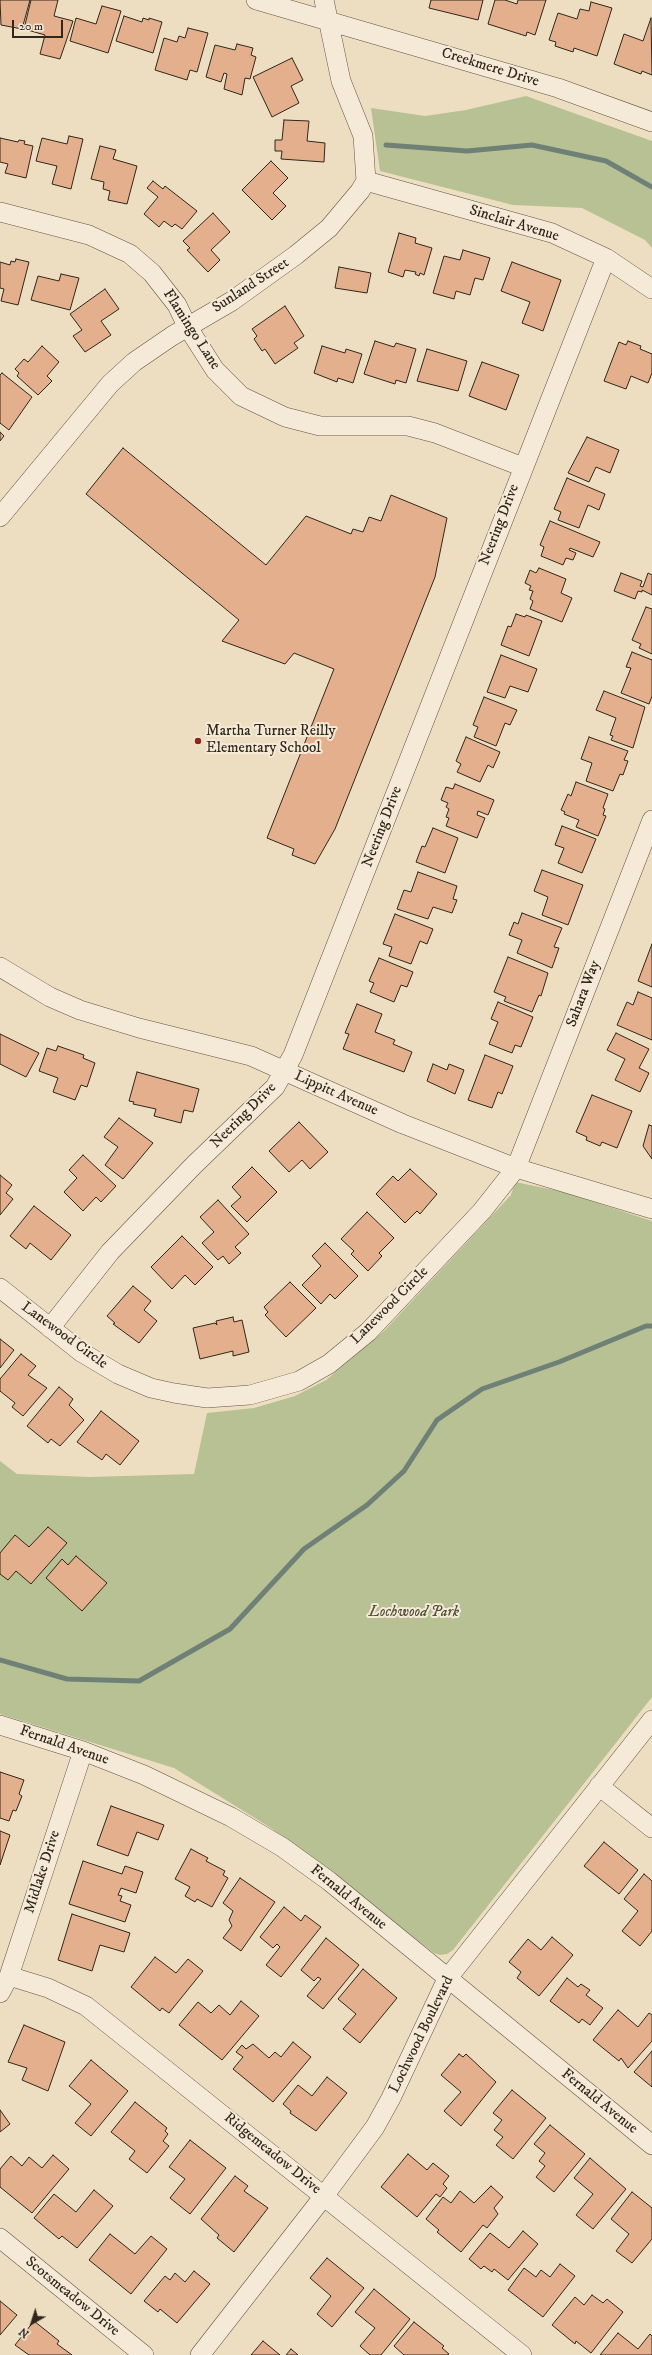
<!DOCTYPE html>
<style>
body{margin:0}
#map{position:relative;width:652px;height:2355px;overflow:hidden;background:#eedec1;font-family:"IM FELL DW Pica",serif}
canvas{display:block}
.north{position:absolute;left:12px;top:2303px;width:40px;height:40px;-webkit-text-stroke:3px #f4ead7;paint-order:stroke;rotate:219deg;font-size:11px;font-weight:700;line-height:16px;text-align:center;color:#302619}
.north::after{content:'';display:block;margin:auto;width:14px;height:18px;background:#302619;clip-path:polygon(50% 0,100% 100%,50% 72%,0 100%)}
.scale{position:absolute;left:12px;top:20px;width:51px;height:18px;box-sizing:border-box;border:2px solid #302619;border-top:0;padding-left:5px;font-size:12px;line-height:14px;white-space:nowrap;color:#302619;-webkit-text-stroke:3px #f4ead7;paint-order:stroke}
</style>
<div id="map">
<canvas width="652" height="2355"></canvas>
<div class="north">N</div>
<div class="scale">20 m</div>
</div>
<script>
const c = document.querySelector('canvas').getContext('2d');
c.lineJoin = 'round';
function fill(path, color) { c.fillStyle = color; c.fill(path, 'evenodd'); }
const poly = rows => new Path2D(rows.map(r => 'M' + r).join(''));
function strokePath(path, color, width, dash) { c.strokeStyle = color; c.lineWidth = width; c.lineCap = dash ? 'butt' : 'round'; c.setLineDash(dash || []); c.stroke(path); }
function label(font, color, halo, rows, align = 'center') {
  c.font = font + ' "IM FELL DW Pica",serif'; c.lineWidth = 4; c.setLineDash([]); c.textBaseline = 'middle'; c.strokeStyle = halo; c.fillStyle = color; for (const [text, x, y, turn = 0] of rows) {
    c.save(); c.translate(x, y); c.rotate((+turn || 0) * Math.PI / 180); c.textAlign = isNaN(turn) ? turn : align; if (halo) c.strokeText(text, 0, 0); c.fillText(text, 0, 0); c.restore();
  }
}
fill(poly([
 [526,96,652,141,652,248,645,240,582,208,513,205,380,171,371,108,425,116,466,110],
 [515,1182,564,1192,652,1221,652,1697,453,1950,447,1954,440,1955,434,1953,271,1828,174,1768,0,1714,0,1461,17,1474,89,1477,194,1474,207,1413,254,1408,295,1396,326,1380,385,1330,511,1195]
]), '#b7c194');
strokePath(poly([
 [386,145,467,151,532,145,606,161,652,187],
 [0,1660,67,1679,139,1681,230,1629,304,1549,367,1505,404,1471,437,1420,482,1389,559,1362,646,1326,652,1326]
]), '#6f8077', 5);
const building = poly([
 [0,0,30,0,22,29,1,25,0,0],
 [31,0,58,0,54,16,73,21,60,59,40,54,45,35,24,29,31,0],
 [431,0,483,0,478,20,429,8,431,0],
 [495,0,505,0,517,4,518,0,546,0,535,35,527,32,526,36,488,24,495,0],
 [591,2,612,8,597,56,574,48,573,52,555,46,556,42,549,40,558,13,577,19,580,9,589,11,591,2],
 [102,6,121,11,108,53,70,41,76,18,96,24,102,6],
 [124,16,142,22,143,18,149,20,149,18,162,22,153,53,116,41,124,16],
 [651,18,652,75,642,71,641,74,614,64,624,34,643,41,651,18],
 [188,28,208,33,197,72,190,70,187,80,155,70,164,38,177,42,179,36,185,38,188,28],
 [237,44,253,48,251,55,256,57,250,79,245,78,242,95,224,89,227,74,224,73,221,82,206,77,215,45,235,50,237,44],
 [292,58,303,80,291,86,299,103,272,117,253,77,292,58],
 [284,120,309,121,307,141,325,143,324,162,281,159,282,151,275,151,275,140,282,140,284,120],
 [69,136,83,139,71,189,52,184,57,166,36,161,42,138,67,144,69,136],
 [0,138,18,142,19,140,25,141,24,144,33,146,26,178,5,173,8,164,0,162,0,138],
 [100,146,116,150,113,159,137,166,127,204,108,200,110,191,103,189,104,182,91,179,100,146],
 [271,161,288,178,273,193,286,206,272,220,242,190,271,161],
 [153,181,163,189,165,186,197,211,182,229,175,224,172,227,164,221,159,227,144,214,158,197,147,188,153,181],
 [213,213,230,232,211,250,220,260,208,272,187,250,190,248,183,241,213,213],
 [399,233,416,238,415,243,432,248,424,275,420,273,419,276,415,274,416,272,405,270,403,277,388,272,399,233],
 [463,250,490,258,483,280,475,278,470,295,456,291,454,299,433,293,444,256,460,260,463,250],
 [16,259,29,262,18,305,1,301,4,289,0,288,0,262,10,265,11,261,15,262,16,259],
 [512,262,561,280,543,331,522,323,530,302,501,291,512,262],
 [339,267,371,273,367,293,335,288,339,267],
 [61,274,79,278,70,310,31,300,38,276,59,281,61,274],
 [105,289,119,309,101,321,111,335,85,352,73,336,82,330,70,314,105,289],
 [285,306,304,336,294,343,298,348,275,364,265,349,262,351,254,339,257,336,252,329,285,306],
 [375,341,394,347,396,343,416,349,406,383,396,380,395,384,364,374,375,341],
 [628,341,641,346,640,349,652,354,652,373,648,383,631,376,626,389,604,381,619,342,626,345,628,341],
 [42,346,59,362,47,376,52,381,38,395,17,376,19,373,15,369,24,359,28,362,42,346],
 [322,346,345,353,346,349,362,354,353,383,338,378,337,382,314,373,322,346],
 [427,349,467,361,458,391,417,381,427,349],
 [482,362,519,375,506,410,469,396,482,362],
 [2,373,32,397,9,430,0,423,0,375,2,373],
 [0,432,4,436,0,441,0,432],
 [587,437,619,450,610,473,596,467,589,482,568,473,587,437],
 [123,448,266,565,306,516,351,534,353,529,363,532,369,517,381,521,391,495,447,518,435,577,335,829,315,864,292,855,294,849,267,838,334,669,294,653,285,664,222,641,239,620,86,494,123,448],
 [567,478,605,494,599,510,588,505,579,528,558,520,561,512,554,509,567,478],
 [550,521,600,542,593,557,570,548,569,550,576,553,573,560,566,558,563,565,541,556,544,547,540,545,550,521],
 [539,568,566,579,561,593,572,598,562,622,530,609,533,601,530,599,533,591,529,590,531,586,525,583,530,570,536,573,539,568],
 [621,573,642,581,640,586,643,587,648,573,652,575,652,595,642,590,642,592,638,591,635,599,614,591,621,573],
 [646,607,652,609,652,654,639,648,641,644,632,640,646,607],
 [516,614,525,617,526,615,542,621,529,656,501,645,508,626,511,627,516,614],
 [632,652,652,660,652,696,649,704,621,693,631,668,626,667,632,652],
 [501,655,537,669,528,692,510,686,505,698,487,692,501,655],
 [604,691,645,707,633,748,611,740,613,736,610,735,616,718,596,710,604,691],
 [484,697,517,710,510,725,505,723,496,746,474,737,478,727,473,725,484,697],
 [466,737,500,752,493,768,488,765,480,782,457,772,461,764,456,761,466,737],
 [589,737,628,751,624,760,628,761,623,775,620,774,613,791,586,781,592,763,581,759,589,737],
 [576,782,608,794,603,808,605,809,603,815,606,816,598,836,576,827,579,820,564,814,565,812,561,810,568,794,571,796,576,782],
 [455,784,494,800,488,815,478,811,477,815,485,818,477,838,446,826,449,818,446,817,449,809,446,807,448,803,441,800,446,787,453,789,455,784],
 [562,826,596,839,582,873,558,863,564,848,555,845,562,826],
 [433,828,458,838,445,873,416,862,422,846,425,847,433,828],
 [542,870,583,885,568,925,542,915,548,897,534,891,542,870],
 [418,872,457,886,453,899,457,900,452,913,433,907,428,919,397,909,404,890,411,892,418,872],
 [522,913,562,928,554,947,559,948,552,968,517,953,522,940,509,935,514,922,518,924,522,913],
 [395,914,433,929,427,944,420,941,411,964,389,956,392,947,383,944,395,914],
 [652,944,652,987,638,981,652,944],
 [508,957,548,973,541,996,539,995,532,1012,504,1001,506,997,494,992,508,957],
 [379,958,413,972,407,987,401,985,394,1002,370,992,374,983,369,981,379,958],
 [638,992,652,998,652,1040,617,1025,627,1002,633,1005,638,992],
 [498,1002,533,1017,521,1047,515,1045,512,1053,489,1044,498,1022,491,1019,498,1002],
 [357,1004,382,1014,375,1032,395,1040,393,1044,412,1052,404,1072,343,1049,349,1034,345,1033,357,1004],
 [616,1033,649,1049,639,1068,649,1073,640,1092,615,1080,625,1059,607,1050,616,1033],
 [0,1034,39,1053,26,1077,0,1064,0,1034],
 [58,1046,84,1055,83,1058,95,1063,87,1087,81,1085,75,1100,53,1092,58,1078,39,1071,47,1048,56,1051,58,1046],
 [485,1055,513,1066,502,1094,498,1092,492,1108,468,1100,485,1055],
 [433,1064,447,1070,449,1064,464,1070,455,1094,427,1081,433,1064],
 [137,1072,199,1089,193,1112,184,1110,181,1123,154,1116,156,1109,133,1104,134,1102,129,1101,137,1072],
 [592,1095,632,1111,617,1148,602,1142,600,1146,586,1140,587,1137,576,1132,592,1095],
 [119,1118,153,1143,123,1179,105,1165,118,1147,104,1137,119,1118],
 [299,1122,328,1152,310,1169,302,1160,289,1172,269,1151,299,1122],
 [649,1125,652,1126,652,1159,643,1146,649,1125],
 [83,1155,116,1186,101,1202,96,1197,83,1211,64,1192,77,1178,69,1170,83,1155],
 [252,1167,277,1192,247,1222,231,1206,241,1197,232,1187,252,1167],
 [410,1169,437,1194,420,1214,417,1211,405,1223,376,1194,393,1176,398,1181,410,1169],
 [0,1175,12,1185,6,1193,13,1199,0,1215,0,1175],
 [218,1200,249,1234,235,1247,241,1253,229,1264,223,1256,218,1260,202,1243,214,1232,200,1217,218,1200],
 [34,1206,71,1235,51,1260,30,1243,26,1249,10,1236,34,1206],
 [367,1212,394,1238,379,1253,382,1256,368,1271,351,1254,354,1251,341,1239,367,1212],
 [182,1236,213,1267,195,1285,185,1275,172,1289,151,1267,182,1236],
 [325,1243,358,1276,335,1299,330,1294,321,1304,302,1285,321,1266,312,1256,325,1243],
 [290,1282,316,1308,286,1337,265,1315,268,1312,264,1307,290,1282],
 [133,1286,151,1301,144,1310,157,1321,139,1343,113,1324,115,1323,107,1316,133,1286],
 [233,1317,234,1322,242,1320,249,1352,233,1356,233,1351,200,1359,193,1328,215,1323,217,1325,216,1321,233,1317],
 [0,1339,14,1350,0,1368,0,1339],
 [21,1354,36,1366,28,1375,47,1388,23,1416,12,1407,15,1403,0,1391,0,1379,21,1354],
 [59,1387,73,1399,69,1405,84,1420,60,1446,51,1439,48,1443,27,1426,59,1387],
 [101,1411,139,1441,120,1465,106,1454,102,1460,77,1442,101,1411],
 [48,1527,67,1543,31,1584,16,1571,8,1580,0,1574,0,1553,15,1535,29,1547,48,1527],
 [76,1556,107,1583,82,1611,46,1578,62,1559,68,1565,76,1556],
 [0,1772,24,1780,19,1794,22,1796,16,1811,13,1810,9,1821,0,1818,0,1772],
 [111,1806,164,1825,158,1840,137,1832,128,1856,97,1845,111,1806],
 [0,1831,10,1835,0,1865,0,1831],
 [604,1842,638,1870,619,1894,584,1866,604,1842],
 [191,1849,208,1858,206,1861,225,1871,223,1875,228,1878,212,1907,197,1899,195,1902,185,1896,190,1887,175,1879,191,1849],
 [83,1861,122,1874,125,1866,143,1872,136,1893,121,1888,118,1895,122,1896,120,1901,131,1905,125,1922,69,1904,83,1861],
 [644,1874,652,1881,652,1931,640,1946,622,1931,638,1911,624,1899,644,1874],
 [240,1878,275,1902,241,1951,223,1938,232,1926,229,1920,233,1911,223,1903,240,1878],
 [284,1907,301,1921,305,1915,321,1927,281,1977,266,1965,280,1947,277,1944,273,1948,260,1937,284,1907],
 [72,1914,130,1933,124,1952,100,1945,92,1971,58,1960,72,1914],
 [552,1937,573,1955,539,1996,517,1978,521,1972,509,1962,528,1939,541,1950,552,1937],
 [326,1938,359,1965,323,2009,307,1996,321,1979,318,1977,314,1981,301,1970,326,1938],
 [155,1957,176,1973,188,1959,203,1971,169,2013,162,2008,160,2011,131,1987,155,1957],
 [363,1969,397,1998,360,2043,343,2029,356,2014,338,1999,363,1969],
 [567,1978,578,1987,581,1984,590,1990,586,1995,603,2008,590,2025,582,2019,579,2023,550,2001,567,1978],
 [241,2001,259,2016,222,2060,179,2025,198,2002,211,2013,219,2005,230,2015,241,2001],
 [618,2010,638,2027,649,2013,652,2015,652,2041,628,2068,621,2058,619,2061,593,2040,618,2010],
 [24,2025,65,2042,48,2091,22,2080,27,2068,8,2062,24,2025],
 [293,2042,311,2057,273,2102,233,2069,243,2057,236,2052,242,2045,246,2049,253,2044,269,2058,275,2052,281,2057,293,2042],
 [652,2051,652,2087,634,2072,652,2051],
 [459,2054,463,2057,466,2054,496,2082,461,2126,444,2111,461,2092,441,2075,459,2054],
 [91,2060,128,2091,91,2136,75,2123,91,2104,69,2086,91,2060],
 [327,2077,347,2093,316,2131,290,2113,291,2111,283,2104,298,2085,312,2096,327,2077],
 [512,2090,546,2118,513,2159,496,2145,503,2137,494,2130,502,2120,493,2113,512,2090],
 [135,2102,167,2128,165,2131,168,2134,163,2141,169,2146,147,2173,129,2159,135,2151,111,2132,135,2102],
 [0,2110,10,2124,0,2132,0,2110],
 [550,2125,585,2154,554,2192,536,2177,545,2166,539,2161,545,2153,534,2144,550,2125],
 [190,2140,226,2168,190,2214,170,2198,185,2179,169,2167,190,2140],
 [408,2154,427,2170,433,2163,449,2176,443,2184,447,2188,440,2197,436,2194,417,2217,381,2187,408,2154],
 [53,2155,69,2169,32,2213,0,2187,0,2169,11,2156,22,2166,29,2157,42,2168,53,2155],
 [590,2158,626,2189,593,2229,576,2215,593,2194,574,2178,590,2158],
 [235,2176,248,2186,244,2191,268,2208,234,2252,217,2238,219,2235,201,2219,235,2176],
 [491,2186,503,2197,494,2208,498,2214,487,2228,483,2225,461,2252,437,2232,439,2230,426,2219,443,2197,451,2203,460,2191,474,2203,491,2186],
 [94,2190,113,2206,77,2248,62,2236,59,2239,34,2218,54,2194,76,2212,94,2190],
 [632,2192,652,2208,652,2239,632,2263,616,2251,629,2234,611,2219,632,2192],
 [523,2231,538,2244,508,2280,494,2269,492,2272,484,2266,481,2269,469,2259,490,2233,509,2248,523,2231],
 [110,2234,135,2254,151,2236,167,2249,131,2294,89,2260,110,2234],
 [327,2258,364,2288,332,2327,317,2314,331,2296,310,2278,327,2258],
 [560,2264,575,2276,543,2317,508,2290,524,2268,536,2277,541,2270,550,2277,560,2264],
 [194,2271,210,2284,177,2323,160,2309,158,2312,144,2301,165,2276,170,2280,175,2273,185,2282,194,2271],
 [374,2289,410,2319,381,2355,370,2355,360,2346,375,2328,355,2312,374,2289],
 [592,2295,603,2303,607,2299,623,2312,591,2353,576,2341,575,2344,552,2325,575,2297,584,2305,592,2295],
 [0,2301,17,2315,0,2335,0,2301],
 [34,2321,59,2341,57,2344,72,2355,29,2355,15,2345,34,2321],
 [414,2322,444,2346,442,2348,449,2354,447,2355,404,2355,394,2346,414,2322],
 [618,2333,638,2349,650,2334,652,2336,652,2355,600,2355,618,2333],
 [263,2341,280,2355,251,2355,263,2341],
 [291,2349,298,2355,286,2355,291,2349]
]);
fill(building, '#e3af8d');
strokePath(building, '#302619', 1);
const minor = poly([
 [256,0,558,88,652,122],
 [366,181,552,233,606,258,652,289],
 [0,212,89,235,130,254,152,273,177,305,187,326,215,370,241,396,285,417,320,426,408,426,435,433,523,467],
 [0,517,110,384,134,362,172,336,232,301,296,255,329,228,360,191,366,181,363,136,341,81,324,0],
 [0,967,50,997,80,1010,139,1028,251,1056,403,1124,516,1168,652,1209],
 [0,1288,81,1352,118,1374,151,1388,174,1393,207,1398,250,1395,299,1381,329,1364,368,1332,482,1211,516,1168,652,820],
 [50,1328,110,1252,194,1165,275,1087,293,1055,606,258],
 [0,1725,83,1751,144,1775,231,1817,282,1847,329,1881,652,2145],
 [599,1786,652,1828],
 [9,1976,48,1988,86,2006,522,2355],
 [0,1993,9,1976,83,1751],
 [0,2238,144,2355],
 [200,2355,324,2196,375,2127,391,2098,447,1979,652,1720]
]);
strokePath(minor, '#605443', 20);
strokePath(minor, '#f4ead7', 19);
for (const [x, y, r, color] of [
 [198,741,4,"#8f2418"]
]) { const dot = new Path2D(); dot.arc(x, y, r, 0, 2 * Math.PI); c.fillStyle = color; c.fill(dot); strokePath(dot, '#f4ead7', 1.5); }
label('15px', '#302619', '#f4ead7', [
 ["Creekmere Drive",490,68,17],
 ["Sinclair Avenue",514,224,17],
 ["Sunland Street",251,286,-33],
 ["Flamingo Lane",191,330,57],
 ["Neering Drive",500,525,-69],
 ["Neering Drive",383,827,-69],
 ["Sahara Way",584,994,-69],
 ["Lippitt Avenue",336,1094,24],
 ["Neering Drive",244,1116,-45],
 ["Lanewood Circle",390,1306,-45],
 ["Lanewood Circle",64,1336,36],
 ["Fernald Avenue",64,1746,19],
 ["Midlake Drive",43,1872,-72],
 ["Fernald Avenue",348,1898,39],
 ["Lochwood Boulevard",422,2035,-64],
 ["Fernald Avenue",599,2102,39],
 ["Ridgemeadow Drive",272,2154,39],
 ["Scotsmeadow Drive",72,2297,39]
]);
label('15px', '#302619', '#f4ead7', [
 ["Martha Turner Reilly",206,732],
 ["Elementary School",206,749]
], 'left');
label('italic 15px', '#524d38', '#f4ead7', [
 ["Lochwood Park",414,1613]
]);
</script>
